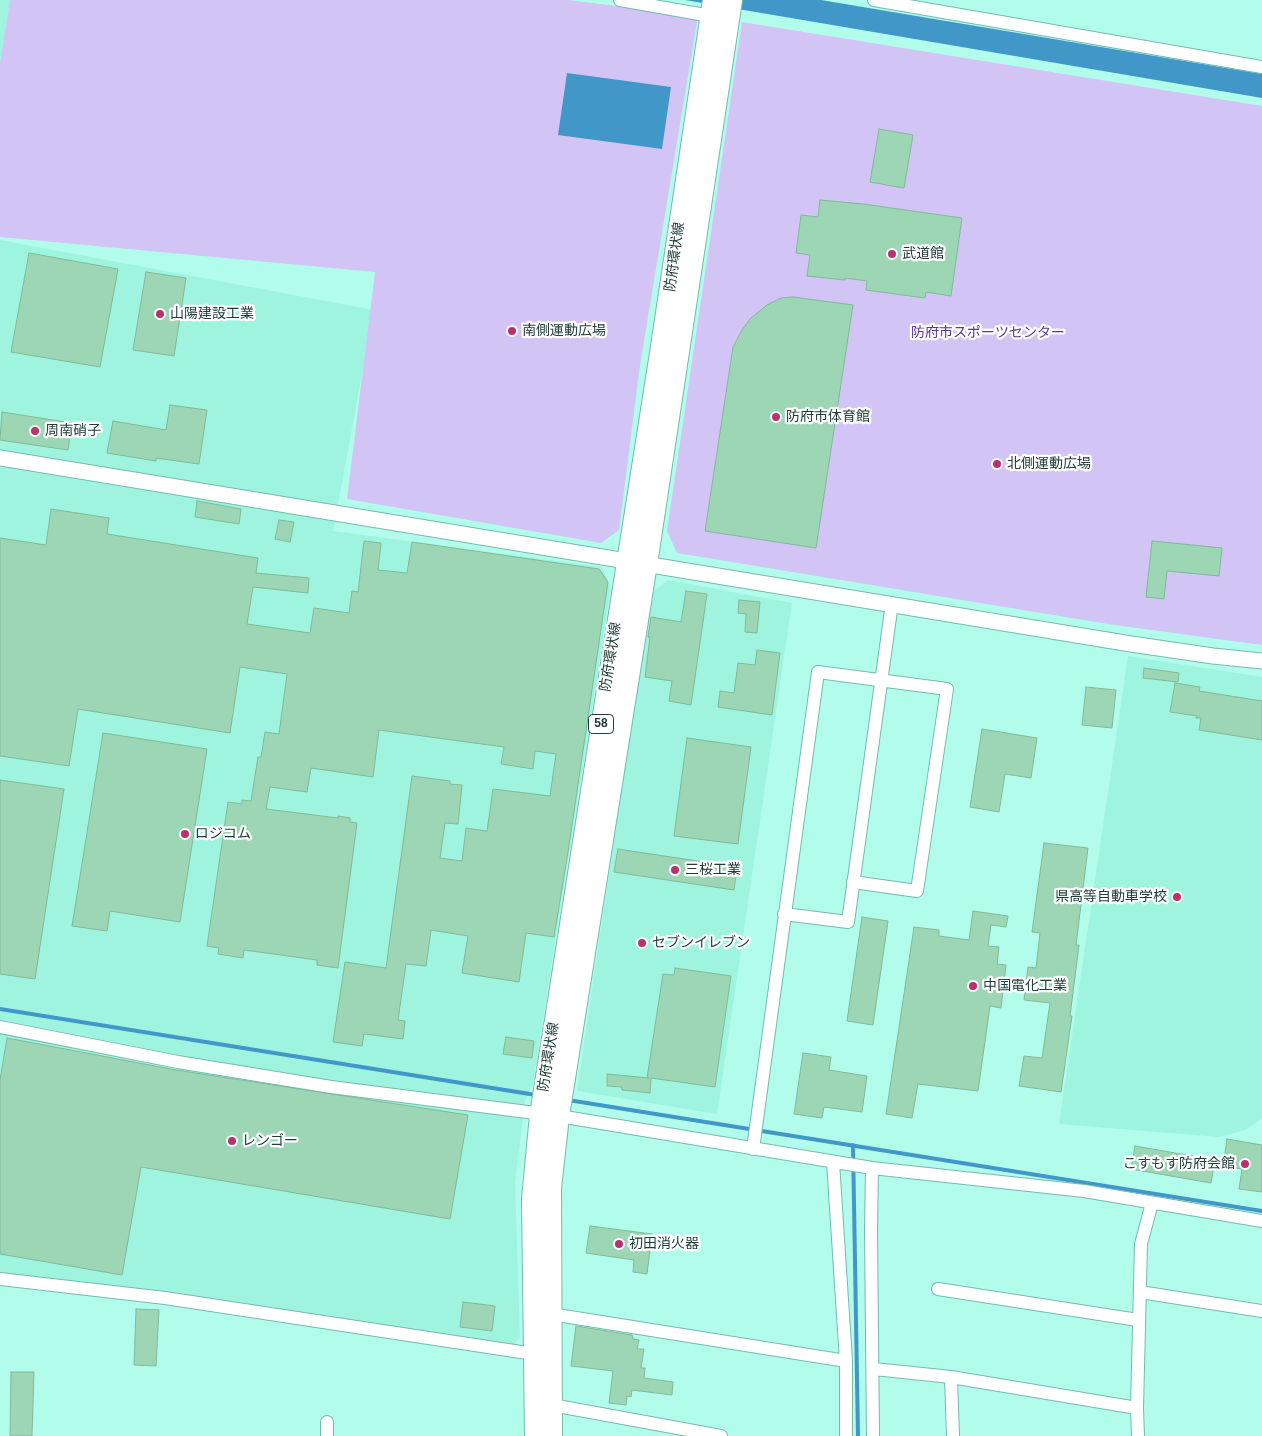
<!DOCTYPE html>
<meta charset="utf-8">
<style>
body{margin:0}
canvas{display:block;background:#b2fceb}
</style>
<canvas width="1262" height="1436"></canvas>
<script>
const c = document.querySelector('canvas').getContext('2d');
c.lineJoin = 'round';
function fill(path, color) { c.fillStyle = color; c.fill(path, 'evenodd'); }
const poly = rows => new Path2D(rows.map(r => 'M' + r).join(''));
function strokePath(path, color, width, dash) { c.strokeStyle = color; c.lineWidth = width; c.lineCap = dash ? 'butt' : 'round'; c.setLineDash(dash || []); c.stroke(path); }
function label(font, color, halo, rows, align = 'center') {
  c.font = font + ' Arial,"Noto Sans JP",sans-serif'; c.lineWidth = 4.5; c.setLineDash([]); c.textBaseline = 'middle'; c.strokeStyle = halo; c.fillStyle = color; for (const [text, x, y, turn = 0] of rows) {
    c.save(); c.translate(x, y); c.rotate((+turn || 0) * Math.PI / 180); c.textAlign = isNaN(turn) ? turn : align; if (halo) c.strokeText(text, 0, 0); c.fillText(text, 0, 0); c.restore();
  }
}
fill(poly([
 [0,0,10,0,0,63],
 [0,240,374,310,333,531,602,567,611,588,533,1083,525,1101,515,1182,520,1338,512,1346,0,1279],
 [668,580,792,603,717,1114,577,1091,650,594],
 [1128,656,1262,677,1262,1118,1245,1130,1219,1137,1059,1124]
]), '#9ff4e0');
fill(poly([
 [10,0,568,0,698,16,640,365,619,530,601,543,347,499,375,272,0,237,0,63],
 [742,22,1262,106,1262,645,1108,624,677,553,667,531]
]), '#d2c4f5');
fill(poly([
 [685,0,821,0,1262,74,1262,98],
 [567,73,671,87,662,149,558,135]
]), '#4297c9');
strokePath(poly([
 [0,1009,536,1095],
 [568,1100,1262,1211],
 [853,1145,858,1436]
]), '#4297c9', 4);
const building = poly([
 [879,129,913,135,904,188,870,182,879,129],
 [820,200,863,204,962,218,951,296,926,292,925,298,866,290,867,281,845,278,845,280,807,276,810,255,796,253,801,215,818,217,820,200],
 [29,253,118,269,100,367,11,352,29,253],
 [146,272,186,278,174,356,133,350,146,272],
 [793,297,853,305,816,548,705,531,733,347,742,330,751,318,767,305,781,298,793,297],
 [170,405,207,410,199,464,156,458,156,461,107,453,113,421,166,430,170,405],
 [2,412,72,423,68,450,0,440,2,412],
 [197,501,241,509,239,524,195,517,197,501],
 [51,509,109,518,107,534,258,558,256,573,309,578,308,593,253,587,247,624,310,633,314,608,349,613,352,591,358,592,364,541,381,543,378,570,407,573,412,542,599,569,608,582,568,852,554,937,526,933,519,982,462,973,468,936,431,930,426,966,406,964,398,1020,405,1021,403,1039,364,1034,362,1046,333,1042,345,962,386,968,412,776,450,781,450,784,462,785,458,824,445,823,440,858,462,861,466,828,487,831,493,789,550,796,556,754,535,751,533,769,501,764,504,747,379,730,373,777,311,768,307,792,270,787,266,809,338,818,338,816,350,818,350,822,357,823,338,968,317,965,317,960,244,950,243,958,218,954,219,948,207,946,228,802,242,804,242,800,251,801,258,757,261,757,265,732,279,734,287,674,240,667,230,733,78,709,69,766,0,756,0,538,46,545,51,509],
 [279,520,294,522,290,542,275,539,279,520],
 [1152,541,1222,548,1219,576,1167,571,1164,599,1146,597,1152,541],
 [686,591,707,594,691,705,669,701,672,681,645,677,650,637,648,637,651,617,681,622,686,591],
 [739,600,760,602,757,633,745,632,746,614,738,613,739,600],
 [757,650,780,653,772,715,718,707,720,691,734,693,738,663,755,665,757,650],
 [1144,668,1179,673,1178,682,1143,678,1144,668],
 [1175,683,1200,687,1199,691,1262,701,1262,740,1199,730,1201,718,1196,718,1197,716,1170,712,1175,683],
 [1086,687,1116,690,1112,728,1082,725,1086,687],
 [982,729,1037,738,1031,778,1005,774,999,812,970,807,982,729],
 [103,733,207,749,180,922,110,911,107,931,72,926,103,733],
 [687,738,751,747,738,844,674,836,687,738],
 [0,780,64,789,35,979,0,974,0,780],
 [1044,843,1088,848,1076,945,1079,945,1070,1016,1072,1016,1061,1092,1019,1086,1024,1056,1042,1058,1050,1003,1024,1000,1028,967,1036,968,1040,933,1032,932,1044,843],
 [618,849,737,867,734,890,614,872,618,849],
 [973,911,1008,916,1006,927,991,925,988,946,999,947,997,964,1006,965,1001,1008,990,1006,978,1091,918,1084,912,1118,886,1114,914,927,939,930,939,936,969,940,973,911],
 [862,917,888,921,873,1025,847,1021,862,917],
 [675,968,731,976,715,1087,651,1078,650,1093,622,1090,622,1087,607,1086,607,1074,649,1078,647,1078,663,974,674,975,675,968],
 [506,1037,534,1041,532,1058,503,1054,506,1037],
 [7,1038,176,1070,468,1115,450,1219,141,1167,122,1275,0,1254,0,1080,7,1038],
 [803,1053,831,1057,829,1070,867,1076,862,1112,824,1107,822,1118,794,1114,803,1053],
 [1227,1139,1262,1145,1262,1192,1239,1189,1242,1169,1223,1166,1227,1139],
 [1135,1146,1215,1160,1211,1183,1131,1169,1135,1146],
 [590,1226,652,1234,647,1274,633,1272,634,1260,586,1253,590,1226],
 [463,1302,495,1306,492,1331,460,1327,463,1302],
 [136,1309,159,1310,156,1366,134,1365,136,1309],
 [576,1326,632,1335,633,1339,639,1340,637,1349,644,1349,641,1368,645,1368,644,1378,673,1382,672,1395,632,1390,631,1397,627,1396,626,1405,609,1403,613,1371,571,1366,576,1326],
 [11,1372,34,1372,32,1436,10,1436,11,1372]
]);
fill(building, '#9cd6b4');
strokePath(building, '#80ba98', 1);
const minor = poly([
 [620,0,711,16],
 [874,0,1262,67],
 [784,914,848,922,892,603],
 [0,1027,178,1062,331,1087,559,1116,872,1168,1084,1191,1262,1221],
 [753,1149,818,672,947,689,917,891,853,882],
 [833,1162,846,1361,846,1436],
 [872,1168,871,1230,873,1436],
 [0,1279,165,1298,534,1354],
 [938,1289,1138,1320],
 [1140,1292,1262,1311],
 [551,1314,846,1361],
 [874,1369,951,1377,1137,1408],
 [951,1377,953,1436],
 [552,1405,721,1436],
 [327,1436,327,1422],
 [1138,1436,1137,1408,1141,1244,1152,1203]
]);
const tertiary = poly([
 [0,458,1131,644,1213,656,1262,661]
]);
const primary = poly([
 [535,1436,532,1199,540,1115,660,353,713,0],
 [552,1436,551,1188,559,1116,647,564,732,0]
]);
strokePath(minor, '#73bcac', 14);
strokePath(tertiary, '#73bcac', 17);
strokePath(primary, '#73bcac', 22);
strokePath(minor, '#fff', 12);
strokePath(tertiary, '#fff', 15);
strokePath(primary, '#fff', 20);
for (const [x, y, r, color] of [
 [892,254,5,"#ba316e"],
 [160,314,5,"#ba316e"],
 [512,331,5,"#ba316e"],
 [776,417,5,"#ba316e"],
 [35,431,5,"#ba316e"],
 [997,464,5,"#ba316e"],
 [185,834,5,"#ba316e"],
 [675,870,5,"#ba316e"],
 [1177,897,5,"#ba316e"],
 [642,943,5,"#ba316e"],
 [973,986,5,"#ba316e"],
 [232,1141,5,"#ba316e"],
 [1245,1164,5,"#ba316e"],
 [619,1244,5,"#ba316e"]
]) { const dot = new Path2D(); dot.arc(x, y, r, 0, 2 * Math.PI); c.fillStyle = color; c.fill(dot); strokePath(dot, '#fff', 2); }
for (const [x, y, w] of [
 [601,724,25]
]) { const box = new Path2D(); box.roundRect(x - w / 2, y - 9.5, w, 19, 4); c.fillStyle = '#fff'; c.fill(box); strokePath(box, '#203e38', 1); }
label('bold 12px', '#203e38', null, [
 ["58",601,724]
]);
label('14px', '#203e38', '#fff', [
 ["武道館",902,254],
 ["山陽建設工業",170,314],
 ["南側運動広場",522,331],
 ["防府市体育館",786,417],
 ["周南硝子",45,431],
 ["北側運動広場",1007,464],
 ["ロジコム",195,834],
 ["三桜工業",685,870],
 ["県高等自動車学校",1167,897,"right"],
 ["セブンイレブン",652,943],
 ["中国電化工業",983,986],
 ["レンゴー",242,1141],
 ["こすもす防府会館",1235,1164,"right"],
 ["初田消火器",629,1244]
], 'left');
label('14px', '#203e38', '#fff', [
 ["防府環状線",675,257,-82],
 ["防府環状線",611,657,-81],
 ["防府環状線",549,1057,-81]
]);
label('14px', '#5b3992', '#fff', [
 ["防府市スポーツセンター",988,333]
]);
</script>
